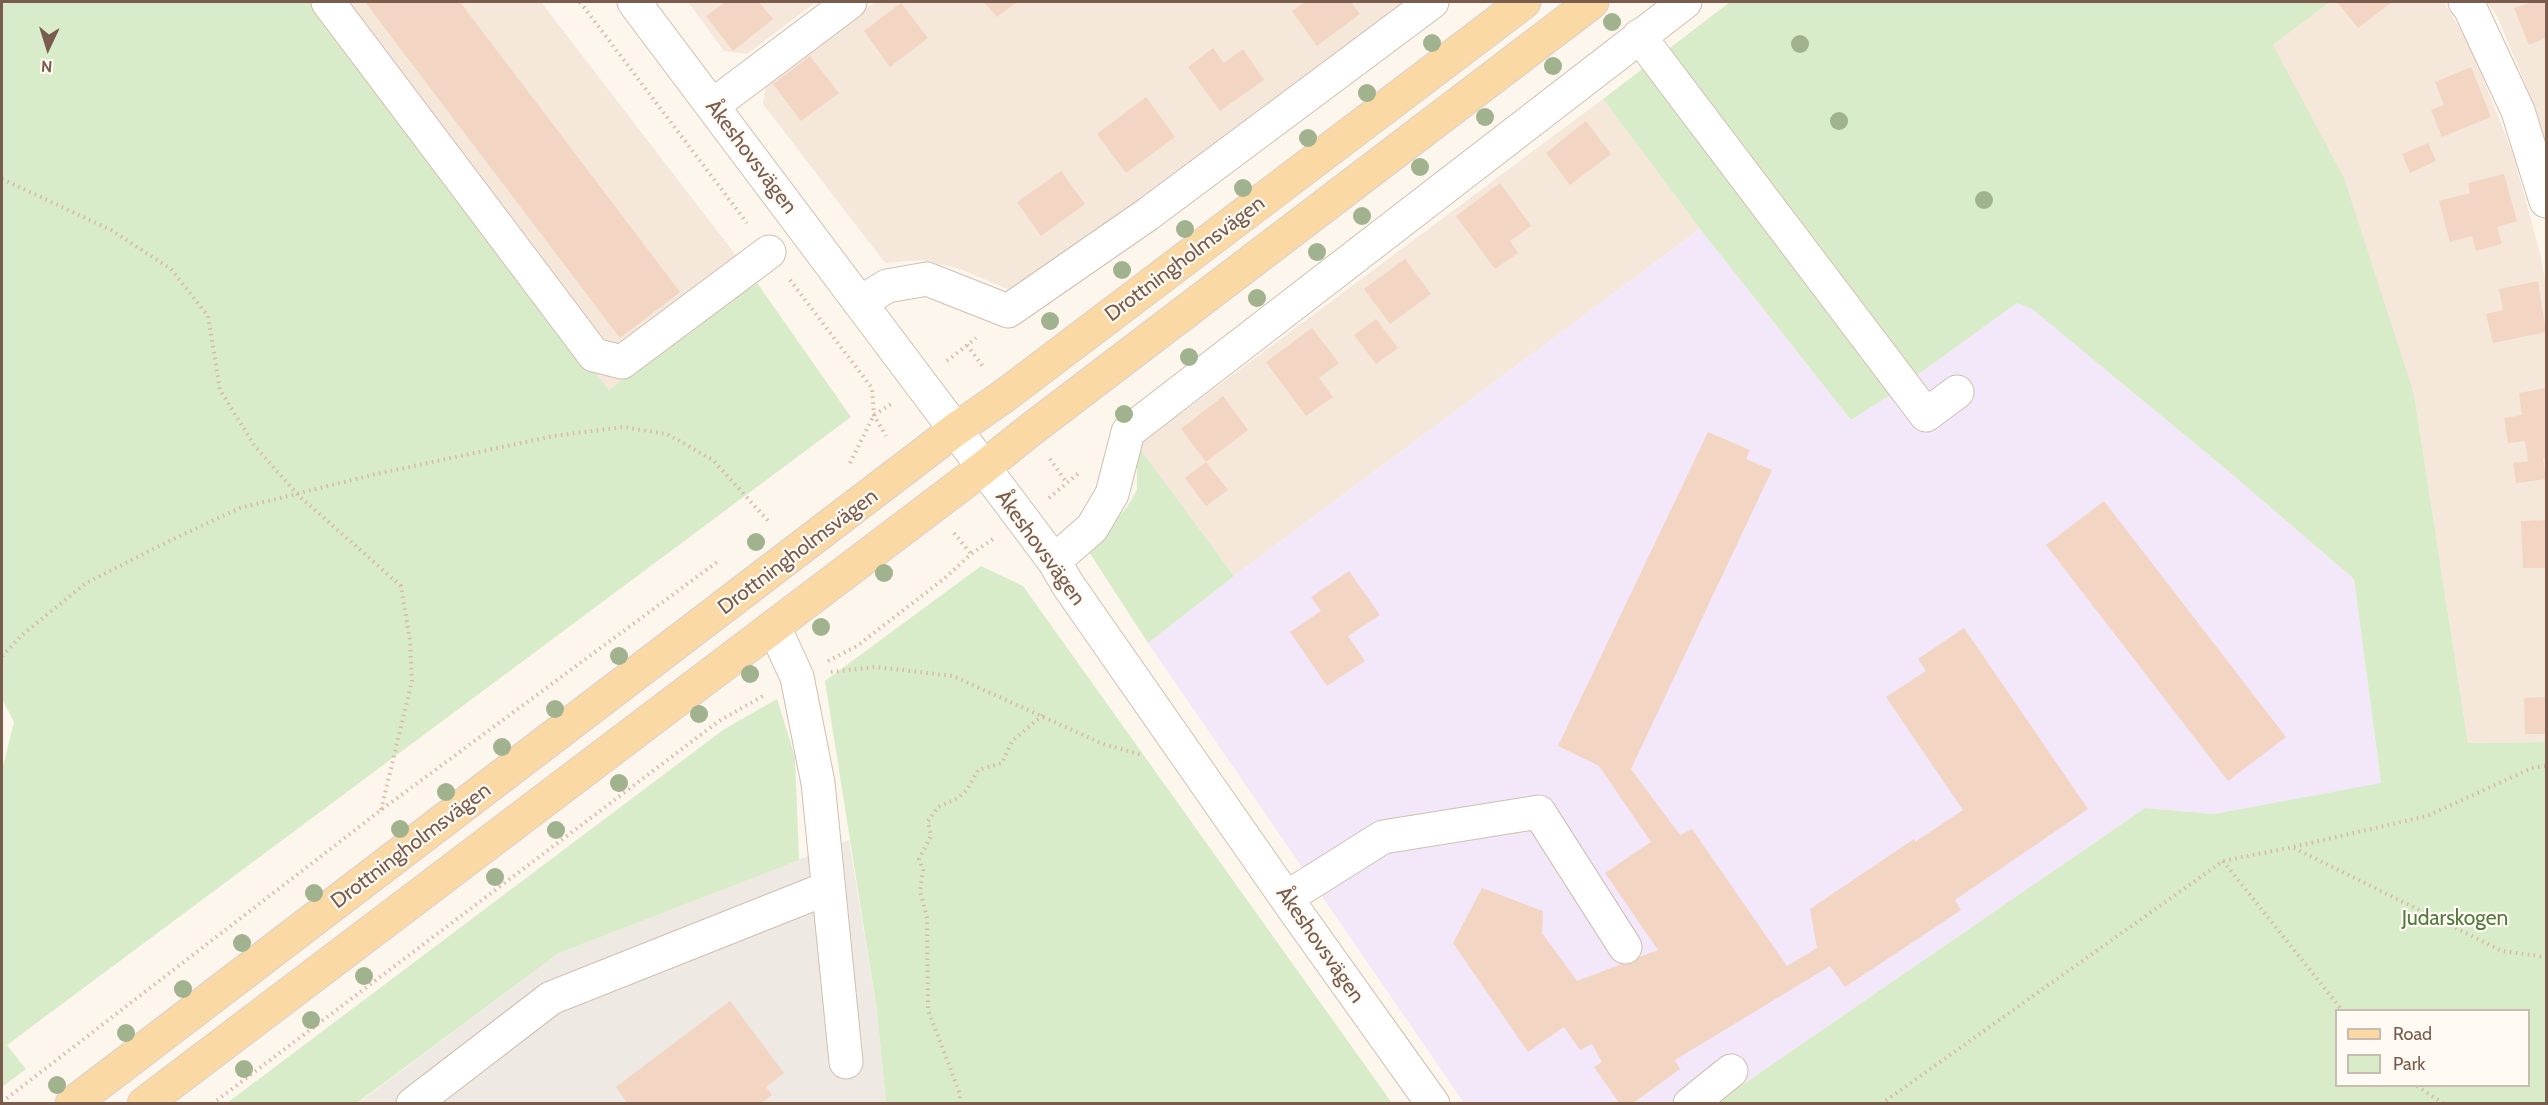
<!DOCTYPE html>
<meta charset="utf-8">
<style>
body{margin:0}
#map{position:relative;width:2548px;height:1105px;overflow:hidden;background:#fdf6ec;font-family:Cabin,sans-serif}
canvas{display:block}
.frame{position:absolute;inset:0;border:3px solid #7a5c4d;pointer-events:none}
.legend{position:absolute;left:2335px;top:1009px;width:195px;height:78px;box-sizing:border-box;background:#fffaf3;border:2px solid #cabbb1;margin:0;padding:8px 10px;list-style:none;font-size:18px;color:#7a5c4d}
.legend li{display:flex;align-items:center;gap:12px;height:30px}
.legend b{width:30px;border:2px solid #cabbb1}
.north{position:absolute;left:18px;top:18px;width:60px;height:60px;-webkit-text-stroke:4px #fffaf3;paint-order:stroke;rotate:184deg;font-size:16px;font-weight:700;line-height:24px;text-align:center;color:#7a5c4d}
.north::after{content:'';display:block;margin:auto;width:21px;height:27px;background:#7a5c4d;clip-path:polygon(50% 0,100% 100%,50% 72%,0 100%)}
</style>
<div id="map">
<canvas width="2548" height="1105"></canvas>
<div class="frame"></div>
<ul class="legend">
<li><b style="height:8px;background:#fbd9a5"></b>Road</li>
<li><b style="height:16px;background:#d8ecc9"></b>Park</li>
</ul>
<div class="north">N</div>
</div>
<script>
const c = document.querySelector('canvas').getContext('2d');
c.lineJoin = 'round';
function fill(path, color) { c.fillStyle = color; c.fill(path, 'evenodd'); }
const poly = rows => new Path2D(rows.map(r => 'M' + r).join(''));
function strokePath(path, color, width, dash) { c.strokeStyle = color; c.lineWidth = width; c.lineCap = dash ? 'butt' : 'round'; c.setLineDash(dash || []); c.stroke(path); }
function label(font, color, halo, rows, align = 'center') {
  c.font = font + ' Cabin,sans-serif'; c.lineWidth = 4.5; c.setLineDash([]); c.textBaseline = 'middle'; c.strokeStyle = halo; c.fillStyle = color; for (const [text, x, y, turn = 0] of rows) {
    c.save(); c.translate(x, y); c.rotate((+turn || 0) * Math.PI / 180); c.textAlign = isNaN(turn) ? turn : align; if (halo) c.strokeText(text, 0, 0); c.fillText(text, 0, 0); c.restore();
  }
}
fill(poly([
 [315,2,541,2,755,280,609,390],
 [688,2,816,2,747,54,724,51],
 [875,2,1412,2,1022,295,960,269,922,260,885,263,763,104,766,84],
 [2330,2,2444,2,2471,48,2513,154,2540,253,2546,284,2546,742,2468,743,2414,394,2273,45],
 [2487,2,2546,2,2546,142,2535,107,2497,16],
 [1603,99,1700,229,1234,576,1137,446]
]), '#f5e8da');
fill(poly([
 [849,840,877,1011,886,1103,357,1104,559,953]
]), '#efe9e4');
fill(poly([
 [1700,229,1851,420,1887,397,2017,303,2032,309,2227,470,2354,579,2381,784,2214,814,2145,808,1716,1103,1464,1103,1148,643,1234,576]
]), '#f3e8fa');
fill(poly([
 [2,2,316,2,609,390,755,280,851,417,7,1045,26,1069,2,1087,2,770,14,722,2,699],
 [1730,2,2330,2,2273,45,2344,178,2414,394,2468,743,2546,742,2546,1103,1716,1103,2145,808,2214,814,2381,783,2354,579,2227,470,2032,309,2017,303,1887,397,1851,420,1700,229,1603,99],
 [2336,1010,2528,1010,2528,1086,2336,1086],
 [1137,445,1234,576,1148,643,1089,552,1127,507,1137,490],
 [981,566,1023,586,1392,1103,886,1103,877,1011,825,681],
 [777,699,795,757,799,860,559,953,357,1103,227,1103,723,730]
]), '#d8ecc9');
fill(poly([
 [365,2,460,2,680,292,620,338],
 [725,2,759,2,773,19,733,51,706,16],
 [984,2,1017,2,997,17],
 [1305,2,1351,2,1360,14,1317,46,1292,11],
 [2337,2,2392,2,2358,28],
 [2532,2,2546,2,2546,38,2529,45,2514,8],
 [901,3,928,38,890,67,864,31],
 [1213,48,1224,63,1243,49,1264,80,1220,111,1188,67],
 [810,56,839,93,801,121,773,84],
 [2471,67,2491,117,2442,137,2431,110,2444,105,2435,82],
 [1146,97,1175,137,1126,173,1097,134],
 [1586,121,1611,154,1570,185,1546,153],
 [2428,143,2436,161,2410,173,2402,154],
 [1061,171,1085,204,1041,236,1017,202],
 [2504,174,2517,221,2497,227,2502,244,2476,251,2472,236,2450,242,2439,201,2470,193,2468,183],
 [1500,183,1531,226,1510,241,1518,253,1495,269,1456,216],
 [1405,259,1431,294,1390,324,1364,289],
 [2538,281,2546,332,2493,343,2486,314,2503,310,2499,289],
 [1376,319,1398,348,1376,364,1354,335],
 [1312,328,1339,363,1319,378,1333,397,1306,416,1266,362],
 [2546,388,2546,458,2543,458,2546,479,2516,483,2513,463,2528,461,2525,441,2508,443,2504,418,2522,415,2519,393],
 [1223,396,1248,430,1206,462,1228,490,1206,506,1185,478,1206,462,1181,429],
 [1708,432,1750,450,1746,459,1772,470,1631,769,1680,835,1692,829,1787,966,1817,948,1810,909,1914,839,1915,842,1963,810,1886,697,1926,671,1918,659,1964,628,2088,809,1955,900,1961,910,1845,987,1830,966,1675,1060,1680,1069,1632,1104,1620,1104,1594,1067,1602,1062,1592,1044,1580,1050,1564,1027,1528,1052,1453,943,1482,888,1543,911,1542,933,1577,981,1658,950,1605,873,1651,842,1599,766,1558,746],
 [2104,501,2286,737,2228,781,2046,545],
 [2546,520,2546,568,2523,568,2521,521],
 [1349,571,1380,615,1348,636,1365,661,1327,686,1290,632,1321,611,1311,597],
 [2546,697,2546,734,2525,734,2524,698],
 [730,1001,784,1073,766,1087,772,1095,760,1104,628,1104,616,1087]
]), '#f3d5c3');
const minor = poly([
 [328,2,594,355,622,362,769,252],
 [634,2,1054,561,1068,585,1296,912,1433,1104],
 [2465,2,2470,8,2518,111,2546,201],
 [1639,36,1926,415,1957,392],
 [712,106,850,2],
 [860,303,887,286,927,279,1008,311,1148,214,1432,2],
 [1054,561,1092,528,1112,494,1128,432,1685,2],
 [774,627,797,677,818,783,846,1062],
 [1286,898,1383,837,1539,812,1625,947],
 [413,1104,551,998,828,888],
 [1690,1104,1731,1071]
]);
const major = poly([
 [72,1104,955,430,1004,396,1524,2],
 [144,1104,983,468,1029,431,1592,2]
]);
strokePath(minor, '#d1beb0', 35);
strokePath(major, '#dad1cd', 35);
strokePath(poly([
 [580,2,747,223],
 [2,179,111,230,171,269,208,316,220,390,254,445,298,495,401,586,410,641,412,681,381,810],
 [790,280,872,388,874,415,886,436],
 [967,345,984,368],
 [947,361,976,338],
 [1050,459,1067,483],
 [850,463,874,415,891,404],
 [1049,498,1080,472],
 [954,533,971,554],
 [2,656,22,635,86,583,167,542,240,508,376,474,554,436,623,427,667,434,713,460,770,523],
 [828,661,857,646,945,578,971,554,993,539],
 [831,672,876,667,953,676,1103,744,1142,755],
 [2294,848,2502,951,2546,957],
 [2223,861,2342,1010],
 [2417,1086,2444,1104],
 [2,1102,381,810,717,562],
 [212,1104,719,721,763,696],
 [959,1104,960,1094,928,1010,927,918,920,891,923,870,919,859,931,836,928,821,938,807,958,798,967,790,978,770,1002,763,1012,741,1043,715],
 [1881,1104,2223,861,2293,847,2427,816,2532,768,2546,766]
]), '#d9b8a5', 4, [1.5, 4.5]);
strokePath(minor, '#fff', 33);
strokePath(major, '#fbd9a5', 33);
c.fillStyle = '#a0b28e';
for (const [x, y] of [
 [1612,22],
 [1432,43],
 [1800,44],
 [1553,66],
 [1367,93],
 [1485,117],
 [1839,121],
 [1308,138],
 [1420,167],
 [1243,188],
 [1984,200],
 [1362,216],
 [1185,229],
 [1317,252],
 [1122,270],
 [1257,298],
 [1050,321],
 [1189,357],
 [1124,414],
 [756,542],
 [884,573],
 [821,627],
 [619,656],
 [750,674],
 [555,709],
 [699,714],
 [502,747],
 [619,783],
 [446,792],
 [400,829],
 [556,830],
 [495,877],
 [314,893],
 [242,943],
 [364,976],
 [183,989],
 [311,1020],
 [126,1033],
 [244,1069],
 [57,1085]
]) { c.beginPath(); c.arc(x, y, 9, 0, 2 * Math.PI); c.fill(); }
label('21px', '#7a5c4d', '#fffaf3', [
 ["Åkeshovsvägen",751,157,53],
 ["Drottningholmsvägen",1185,259,-37],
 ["Åkeshovsvägen",1040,548,54],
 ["Drottningholmsvägen",798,552,-37],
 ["Drottningholmsvägen",411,846,-37],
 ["Åkeshovsvägen",1320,945,55]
]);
label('21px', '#537a41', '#fffaf3', [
 ["Judarskogen",2455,919]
]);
</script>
